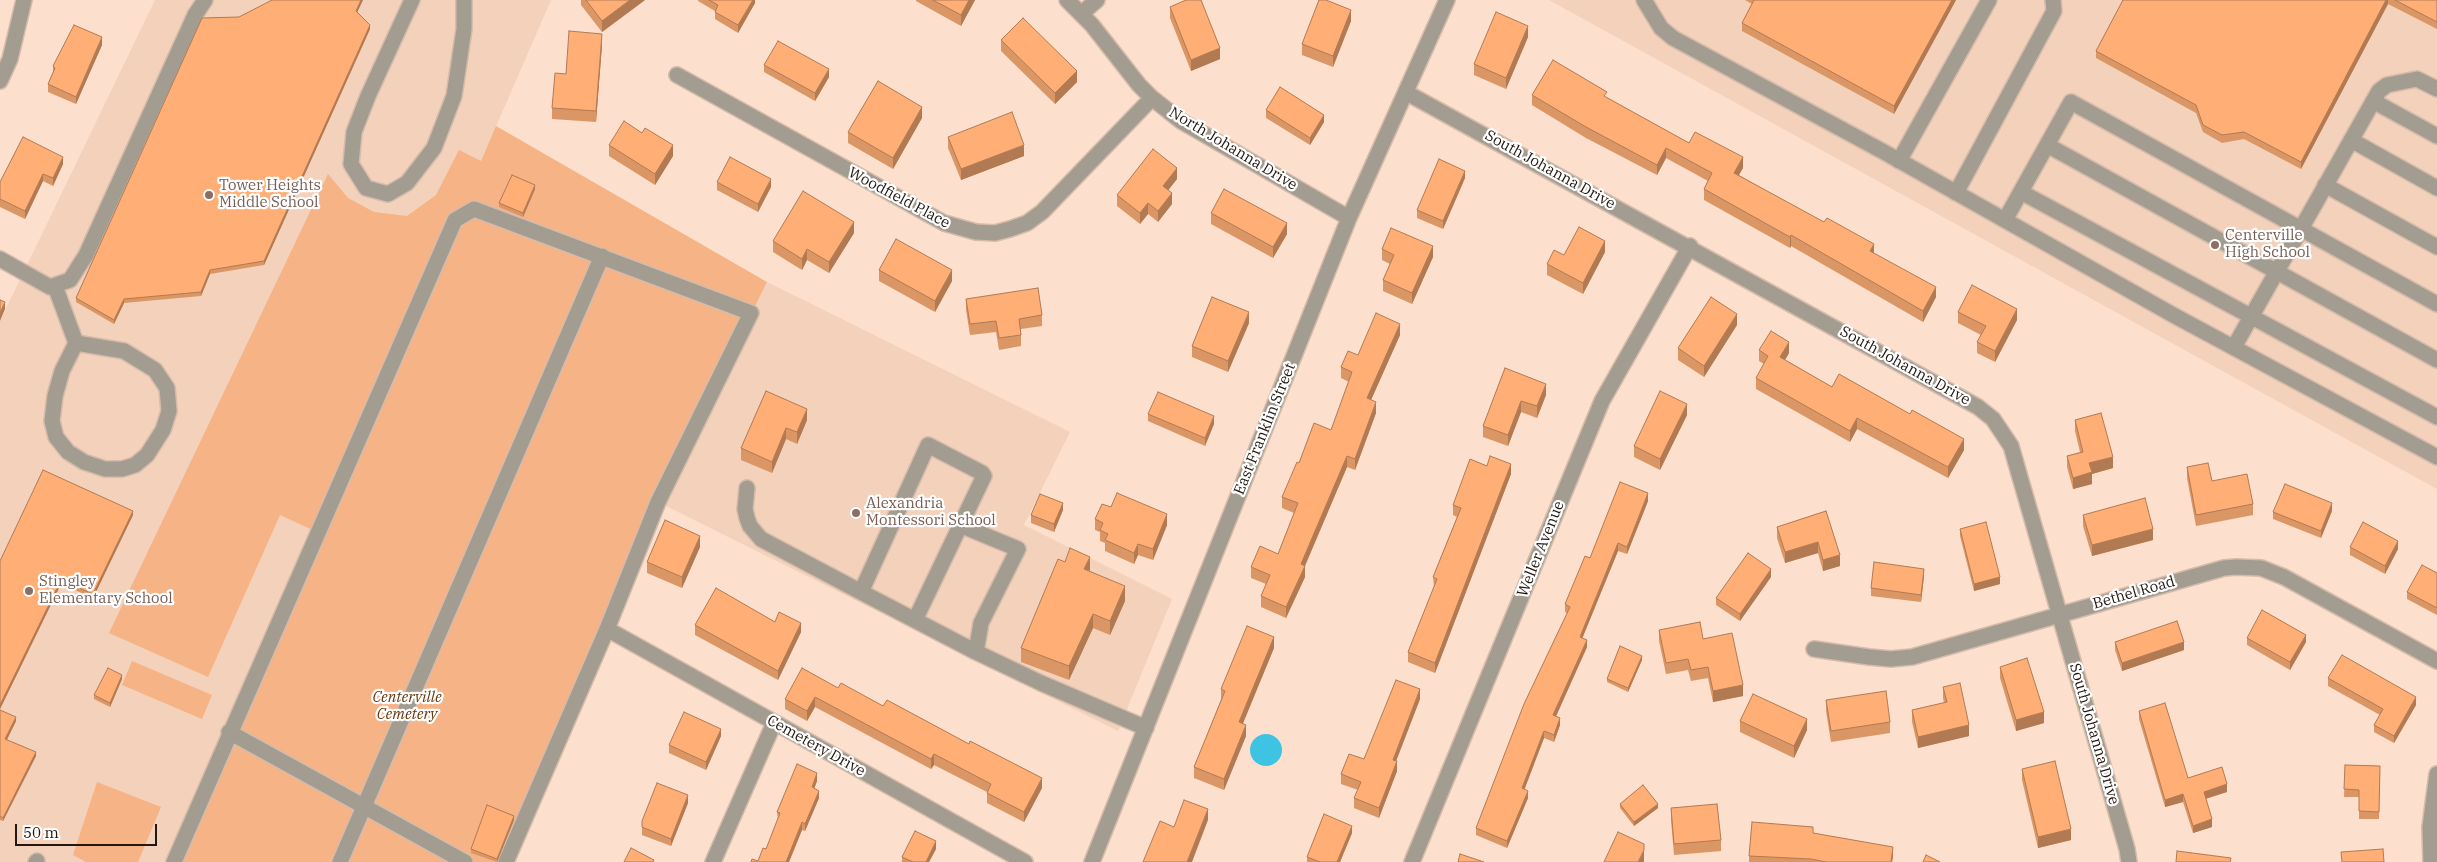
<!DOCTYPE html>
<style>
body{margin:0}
#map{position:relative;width:2437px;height:862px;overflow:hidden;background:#fcdfcc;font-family:"IBM Plex Serif",serif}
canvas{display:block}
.scale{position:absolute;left:15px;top:824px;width:142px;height:22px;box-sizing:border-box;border:2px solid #221811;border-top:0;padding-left:6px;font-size:15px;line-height:18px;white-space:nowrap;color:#221811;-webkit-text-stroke:4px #fff;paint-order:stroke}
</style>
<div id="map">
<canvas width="2437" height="862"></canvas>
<div class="scale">50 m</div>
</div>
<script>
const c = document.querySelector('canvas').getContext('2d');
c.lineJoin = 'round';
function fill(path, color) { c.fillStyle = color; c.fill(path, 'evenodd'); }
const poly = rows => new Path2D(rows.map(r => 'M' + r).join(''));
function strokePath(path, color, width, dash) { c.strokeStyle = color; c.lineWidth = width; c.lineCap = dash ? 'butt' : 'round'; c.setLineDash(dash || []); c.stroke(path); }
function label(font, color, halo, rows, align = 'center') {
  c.font = font + ' "IBM Plex Serif",serif'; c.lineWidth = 4.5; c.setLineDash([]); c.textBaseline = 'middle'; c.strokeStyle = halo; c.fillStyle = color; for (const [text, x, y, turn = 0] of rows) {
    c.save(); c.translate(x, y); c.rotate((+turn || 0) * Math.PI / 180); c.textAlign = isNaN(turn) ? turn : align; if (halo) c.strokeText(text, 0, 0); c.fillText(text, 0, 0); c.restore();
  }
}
fill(poly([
 [155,0,551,0,176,862,0,862,0,321],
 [1549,0,2437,0,2437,489],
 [767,282,1070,432,1024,525,1172,599,1118,731,658,502]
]), '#f4d1ba');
fill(poly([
 [496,126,767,282,658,502,506,862,174,862,317,532,280,515,208,677,109,633,328,174,348,198,374,212,407,216,436,195,459,150,481,161],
 [132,661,212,695,202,719,122,685],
 [97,782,161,807,138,862,86,862,73,855]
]), '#f5b386');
fill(poly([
 '1250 750a16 16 0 1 1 32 0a16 16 0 1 1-32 0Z'
]), '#3fc3e3');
const minor = poly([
 [412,0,368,96,354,132,351,164,366,188,388,194,407,183,434,148,454,96,464,29,464,0],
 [1067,0,1092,25,1139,85,1152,98,1181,121,1349,218],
 [1644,0,1661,28,1673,38,1884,152,2175,316,2437,457],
 [1081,14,1097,0],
 [677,75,944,223,976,232,995,233,1010,229,1027,223,1042,212,1152,98],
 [0,81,10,59,24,0],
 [1407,93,1978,407,1993,419,2011,446,2127,849,2129,862],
 [2373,101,2437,136],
 [2351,140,2437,188],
 [2047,145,2437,360],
 [1899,161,1989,0],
 [2325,185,2437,247],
 [2021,192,2437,417],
 [1956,193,2054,11,2053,0],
 [2005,220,2071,102,2437,304],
 [0,259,50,287,70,280,86,255,195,15,205,0],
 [55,286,76,343,62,371,55,396,52,421,56,437,68,452,84,462,105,469,122,469,135,465,147,455,163,430,169,411,167,388,155,370,124,351,76,343],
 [2234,347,2379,91,2387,85,2417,79,2437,89],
 [747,488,745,509,747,518,750,526,761,539,861,592],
 [960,525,1018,549,981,623,976,652],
 [915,620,984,476,982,473,928,445,861,592,976,652,1041,683,1146,728],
 [607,629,1025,862],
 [1814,649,1869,657,1891,659,1912,657,2224,568,2236,567,2261,568,2284,577,2437,661],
 [229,732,465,862],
 [36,862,37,861],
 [174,862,455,220,474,209,751,313,658,502,607,629,506,862],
 [340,862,602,256],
 [713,862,774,723],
 [1092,862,1349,218,1447,0],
 [1412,862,1602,401,1690,246],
 [2431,862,2430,827,2437,774]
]);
strokePath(minor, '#d5bbaa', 18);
strokePath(minor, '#a39c91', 15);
fill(poly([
 [581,0,645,0,602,32,581,5],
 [698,0,755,0,755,3,738,33,715,19,715,11,698,1],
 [916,0,975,0,961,26,916,1],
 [1745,0,1956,0,1894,114,1742,31,1742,23,1752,4],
 [2123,0,2437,0,2437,29,2388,4,2301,169,2244,139,2222,143,2203,132,2196,113,2096,58,2096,51],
 [1170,7,1220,59,1191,71,1170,18],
 [357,13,370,29,264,265,210,274,201,296,124,303,114,324,76,302,76,298,239,17],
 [1351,21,1333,67,1302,55,1302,44],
 [1528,37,1506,89,1474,75,1474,64],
 [1001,40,1077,82,1055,104,1001,51],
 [102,45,76,104,48,92,48,84,53,73,53,66],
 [602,45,596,122,552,119,552,108,566,74],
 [764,65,829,77,815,101,764,72],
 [1532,95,1607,98,1689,143,1743,168,1739,175,1874,253,1936,297,1923,322,1791,246,1790,248,1704,200,1704,189,1708,181,1666,158,1657,175,1586,138,1532,105],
 [1266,110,1324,122,1310,145,1266,118],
 [922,118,893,169,848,143,848,132],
 [642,133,673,156,655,185,609,156,609,145],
 [948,137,1024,156,961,180,948,148],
 [63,164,53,186,43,181,25,219,0,207,0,182],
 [1465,178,1443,229,1417,218,1417,210],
 [1177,179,1168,190,1172,204,1158,222,1148,214,1140,224,1117,206,1117,195],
 [717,182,771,187,758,212,717,190],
 [535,189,523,217,499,207,499,203],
 [1211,213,1287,234,1273,258,1211,224],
 [854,233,829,273,807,260,802,270,773,252,773,241],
 [1382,249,1433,257,1412,304,1383,291,1383,280,1390,264,1382,260],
 [1605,252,1583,294,1547,275,1547,264,1564,255],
 [879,270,952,281,935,312,879,281],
 [966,299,1042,315,1042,326,1021,329,1021,346,999,350,996,332,970,335,966,310],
 [1958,312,2017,320,1995,362,1977,353,1977,342,1981,335,1958,323],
 [1249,323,1228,372,1192,357,1192,346],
 [1737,325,1704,377,1678,360,1678,348],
 [1400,335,1371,400,1376,413,1355,470,1347,467,1305,566,1305,577,1286,618,1261,607,1261,596,1266,584,1251,578,1251,567,1278,554,1294,513,1282,508,1282,497,1299,463,1331,430,1349,382,1341,378,1341,367,1358,355],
 [1759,350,1789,353,1785,360,1832,387,1964,450,1948,478,1857,429,1850,442,1756,389,1756,378,1764,364,1759,361],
 [1505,368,1546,395,1537,418,1521,412,1508,446,1483,437,1483,426],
 [766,391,807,420,797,444,786,439,772,473,741,460,741,448],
 [1148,414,1214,424,1205,446,1148,421],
 [1687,415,1660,470,1634,457,1634,446],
 [2075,420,2113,468,2092,474,2092,484,2073,489,2067,467,2067,456,2080,452,2075,431],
 [2187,467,2212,481,2253,504,2253,515,2196,526,2187,478],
 [1511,474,1435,673,1408,662,1408,652,1434,587,1433,577,1457,517,1453,515,1453,505],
 [1648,501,1627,554,1618,551,1582,638,1587,647,1556,716,1560,725,1554,742,1544,738,1524,789,1528,798,1507,848,1476,835,1476,828,1567,613,1565,612,1565,604,1590,558],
 [1111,507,1167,525,1153,560,1138,555,1134,564,1105,551,1105,543,1100,541,1100,532,1095,530,1095,519],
 [1063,510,1054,532,1031,523,1031,515],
 [1826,511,1840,566,1823,571,1818,553,1785,563,1777,538,1777,527],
 [2332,511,2321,538,2273,519,2273,512],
 [133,515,93,598,61,584,0,709,0,561],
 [2083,515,2153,540,2092,556,2083,526],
 [1960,529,2000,584,1974,591,1960,536],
 [700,547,682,588,647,573,647,562],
 [2350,547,2398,549,2385,574,2350,555],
 [1090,571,1125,601,1110,635,1093,628,1069,680,1021,662,1021,648],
 [2437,573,2437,615,2407,599,2407,592],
 [1924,576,1921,602,1871,596,1871,588],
 [1771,577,1740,621,1716,605,1716,598],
 [775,622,801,632,778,680,695,635,695,625],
 [1659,630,1703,639,1743,696,1713,702,1708,678,1691,681,1688,670,1666,674,1659,641],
 [2247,638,2306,642,2290,670,2247,645],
 [2115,642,2184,650,2122,671,2115,650],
 [1274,648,1243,723,1246,736,1224,790,1194,778,1194,767,1221,700,1221,689],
 [1642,660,1628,692,1607,682,1607,679],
 [2000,667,2044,723,2016,731,2000,678],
 [2328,678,2416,705,2394,743,2374,732,2374,725,2380,715,2328,686],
 [122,679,110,707,94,699,94,695],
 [1943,687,1969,736,1918,748,1912,722,1912,710,1944,703,1943,698],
 [838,688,883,706,1042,788,1024,822,987,803,987,792,934,765,931,769,815,707,807,721,785,709,785,699],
 [1420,699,1396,761,1397,771,1379,818,1354,808,1354,798,1358,790,1341,784,1341,774,1364,759],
 [1826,700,1890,722,1890,733,1831,742,1826,711],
 [0,710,16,721,7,740,36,756,3,821,0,820],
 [2139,711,2188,778,2227,792,2206,799,2212,827,2193,833,2183,802,2165,807,2139,719],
 [1740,721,1807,730,1794,758,1740,732],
 [721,736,706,770,669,753,669,745],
 [2345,765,2380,766,2379,819,2359,819,2359,797,2344,797],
 [2022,769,2071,840,2038,848,2022,780],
 [817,781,814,788,819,798,805,831,802,830,789,862,751,862,758,861,766,849,778,819,777,812],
 [688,803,671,846,642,835,642,821],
 [1620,804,1658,808,1634,826,1620,808],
 [1671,808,1721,840,1721,851,1674,855,1671,820],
 [514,820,497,862,471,853,471,849],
 [1352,833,1340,862,1307,862,1307,857],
 [1813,833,1893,856,1892,862,1749,862,1749,856],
 [936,849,929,862,902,862,902,857]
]), '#db9665');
fill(poly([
 [361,0,363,0,356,15,356,11],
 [630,0,645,0,602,32,602,21],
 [753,0,755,0,755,3,738,33,738,25],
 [969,0,975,0,961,26,961,15],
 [1952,0,1956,0,1894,114,1894,106],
 [2386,0,2388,0,2388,4,2301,169,2301,162],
 [1351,10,1351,21,1333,67,1333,56],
 [370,25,370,29,264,265,264,261],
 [1528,26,1528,37,1506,89,1506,78],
 [602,34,602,45,596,122,596,111],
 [102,37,102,45,76,104,76,97],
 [1220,48,1220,59,1191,71,1191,60],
 [829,69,829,77,815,101,815,93],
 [1077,71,1077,82,1055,104,1055,93],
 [922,107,922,118,893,169,893,158],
 [1324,115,1324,122,1310,145,1310,138],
 [673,145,673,156,655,185,655,174],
 [1024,145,1024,156,961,180,961,169],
 [1666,148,1666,158,1657,175,1657,165],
 [63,157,63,164,53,186,53,178],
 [1743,157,1743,168,1734,183,1734,173],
 [1177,168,1177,179,1163,197,1163,186],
 [1465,171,1465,178,1443,229,1443,221],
 [43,174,43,181,25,219,25,211],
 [771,179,771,187,758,212,758,204],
 [535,185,535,189,523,217,523,213],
 [1172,193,1172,204,1158,222,1158,211],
 [1148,203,1148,214,1140,224,1140,213],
 [854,222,854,233,829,273,829,262],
 [1287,223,1287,234,1273,258,1273,247],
 [1791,235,1791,246,1790,248,1790,237],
 [1605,241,1605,252,1583,294,1583,283],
 [1874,244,1874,255,1870,251],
 [1433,246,1433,257,1412,304,1412,293],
 [807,249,807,260,802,270,802,259],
 [210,270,210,274,201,296,201,292],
 [952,270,952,281,935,312,935,301],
 [1936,287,1936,297,1923,322,1923,311],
 [124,299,124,303,114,324,114,320],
 [5,302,5,309,0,321,0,313],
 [2017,309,2017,320,1995,362,1995,351],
 [1249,312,1249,323,1228,372,1228,361],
 [1737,314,1737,325,1704,377,1704,366],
 [1400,324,1400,335,1367,409,1367,398],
 [1789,342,1789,353,1780,368,1780,357],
 [1546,384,1546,395,1537,418,1537,406],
 [1521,401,1521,412,1508,446,1508,435],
 [1376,402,1376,413,1355,470,1355,459],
 [1687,404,1687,415,1660,470,1660,459],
 [807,409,807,420,797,444,797,432],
 [1214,416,1214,424,1205,446,1205,438],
 [1857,418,1857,429,1850,442,1850,431],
 [786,428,786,439,772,473,772,462],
 [1964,439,1964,450,1948,478,1948,467],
 [1347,456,1347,467,1301,575,1301,564],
 [2113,457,2113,468,2092,474,2092,484,2073,489,2073,478,2089,463],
 [1511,464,1511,474,1435,673,1435,663],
 [1648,493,1648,501,1627,554,1627,547],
 [1063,503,1063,510,1054,532,1054,524],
 [2332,503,2332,511,2321,538,2321,531],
 [133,511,133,515,93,598,93,594],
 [1167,514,1167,525,1153,560,1153,549],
 [2153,529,2153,540,2092,556,2092,545],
 [700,536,700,547,682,588,682,577],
 [2398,541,2398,549,2385,574,2385,566],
 [1818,542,1818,553,1785,563,1785,552],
 [1618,543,1618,551,1580,644,1580,637],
 [1138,544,1138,555,1134,564,1134,553],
 [1840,555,1840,566,1823,571,1823,560],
 [1090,557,1090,571,1084,569],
 [1305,566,1305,577,1286,618,1286,607],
 [1771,569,1771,577,1740,621,1740,614],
 [1924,569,1924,576,1921,602,1921,595],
 [2000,577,2000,584,1974,591,1974,584],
 [61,580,61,584,0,709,0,705],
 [1125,586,1125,601,1110,635,1110,621],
 [1093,614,1093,628,1069,680,1069,666],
 [801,623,801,632,778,680,778,671],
 [2306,635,2306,642,2290,670,2290,662],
 [1274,637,1274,648,1239,733,1239,722],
 [1587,640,1587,647,1553,723,1553,715],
 [2184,642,2184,650,2122,671,2122,663],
 [1642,656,1642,660,1628,692,1628,688],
 [122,675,122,679,110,707,110,703],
 [1743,685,1743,696,1713,702,1713,691],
 [1420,689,1420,699,1393,769,1393,760],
 [815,697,815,707,807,721,807,711],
 [2416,697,2416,705,2394,743,2394,736],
 [2044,712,2044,723,2016,731,2016,720],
 [16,717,16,721,5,743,5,739],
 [1560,718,1560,725,1554,742,1554,735],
 [1807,719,1807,730,1794,758,1794,746],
 [1246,725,1246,736,1224,790,1224,779],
 [1969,725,1969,736,1918,748,1918,737],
 [721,729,721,736,706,770,706,762],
 [1544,731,1544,738,1522,796,1522,788],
 [36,752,36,756,3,821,3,818],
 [934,754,934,765,931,769,931,759],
 [1397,761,1397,771,1379,818,1379,808],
 [817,773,817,781,812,795,812,787],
 [1042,778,1042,788,1024,822,1024,812],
 [2227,784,2227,792,2204,799,2204,792],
 [819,791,819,798,805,831,805,824],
 [1528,791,1528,798,1507,848,1507,841],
 [2183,794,2183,802,2165,807,2165,800],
 [688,795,688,803,671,846,671,839],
 [1658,804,1658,808,1634,826,1634,822],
 [1208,809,1208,820,1192,862,1187,862],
 [514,816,514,820,497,862,497,859],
 [2212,819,2212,827,2193,833,2193,826],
 [802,822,802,830,789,862,786,862],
 [1352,826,1352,833,1340,862,1337,862],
 [2071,829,2071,840,2038,848,2038,837],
 [936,841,936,849,929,862,926,862],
 [1893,847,1893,856,1892,862,1891,862],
 [1644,850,1644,862,1638,862]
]), '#b27a53');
const building = poly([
 [272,0,361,0,356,11,370,25,264,261,210,270,201,292,124,299,114,320,76,298,202,18,239,17,272,0],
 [586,0,630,0,602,21,586,0],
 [709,0,753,0,738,25,715,12,718,5,709,0],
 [933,0,969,0,961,15,933,0],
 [1186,0,1201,0,1220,48,1191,60,1170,7,1186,0],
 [1319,0,1326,0,1351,10,1333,56,1302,44,1319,0],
 [1754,0,1952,0,1894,106,1742,23,1754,0],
 [2123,0,2386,0,2301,162,2244,132,2222,135,2203,125,2196,105,2096,51,2123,0],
 [2395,0,2437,0,2437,22,2395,0],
 [1496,12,1528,26,1506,78,1474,64,1496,12],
 [1023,18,1077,71,1055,93,1001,40,1023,18],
 [74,25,102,37,76,97,48,84,55,68,53,66,74,25],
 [569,31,602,34,596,111,552,108,555,73,566,74,569,31],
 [778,41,829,69,815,93,764,65,778,41],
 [1553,60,1607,92,1604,96,1689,143,1695,132,1743,157,1734,173,1824,222,1827,218,1874,244,1870,251,1936,287,1923,311,1791,235,1790,237,1704,189,1712,173,1666,148,1657,165,1586,127,1532,95,1553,60],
 [878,81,922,107,893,158,848,132,878,81],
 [1280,87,1324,115,1310,138,1266,110,1280,87],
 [1012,112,1024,145,961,169,948,137,1012,112],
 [624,121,642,133,645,128,673,145,655,174,609,145,624,121],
 [23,137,63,157,53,178,43,174,25,211,0,199,0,182,23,137],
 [1153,149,1177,168,1163,186,1172,193,1158,211,1148,203,1140,213,1117,195,1153,149],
 [730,157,771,179,758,204,717,182,730,157],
 [1439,159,1465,171,1443,221,1417,210,1439,159],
 [512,175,535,185,523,213,499,203,512,175],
 [1224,189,1287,223,1273,247,1211,213,1224,189],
 [803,191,854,222,829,262,807,249,802,259,773,241,803,191],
 [1579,227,1605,241,1583,283,1547,264,1554,250,1564,255,1579,227],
 [1391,228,1433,246,1412,293,1383,280,1394,255,1382,249,1391,228],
 [896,239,952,270,935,301,879,270,896,239],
 [1972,285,2017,309,1995,351,1977,342,1986,326,1958,312,1972,285],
 [1038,288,1042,315,1019,319,1021,335,999,338,996,321,970,324,966,299,1038,288],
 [1212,297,1249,312,1228,361,1192,346,1212,297],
 [1711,297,1737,314,1704,366,1678,348,1711,297],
 [0,300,5,302,0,313,0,300],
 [1376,313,1400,324,1367,398,1376,402,1355,459,1347,456,1301,564,1305,566,1286,607,1261,596,1270,575,1251,567,1260,546,1278,554,1298,503,1282,497,1297,462,1299,463,1314,423,1331,430,1352,372,1341,367,1348,351,1358,355,1376,313],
 [1771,331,1789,342,1780,357,1832,387,1839,374,1910,414,1912,410,1964,439,1948,467,1857,418,1850,431,1756,378,1768,356,1759,350,1771,331],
 [1505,368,1546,384,1537,406,1521,401,1508,435,1483,426,1505,368],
 [766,391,807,409,797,432,786,428,772,462,741,448,766,391],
 [1660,391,1687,404,1660,459,1634,446,1660,391],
 [1158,392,1214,416,1205,438,1148,414,1158,392],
 [2101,413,2113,457,2089,463,2092,472,2073,478,2067,456,2083,452,2075,420,2101,413],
 [1490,456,1511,464,1435,663,1408,652,1437,579,1433,577,1461,508,1453,505,1470,459,1487,466,1490,456],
 [2208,463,2212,481,2247,474,2253,504,2196,515,2187,467,2208,463],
 [43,470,133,511,93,594,61,580,0,705,0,561,43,470],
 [1620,482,1648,493,1627,547,1618,543,1580,637,1587,640,1553,715,1560,718,1554,735,1544,731,1522,788,1528,791,1507,841,1476,828,1524,704,1570,607,1565,604,1585,556,1590,558,1620,482],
 [2285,484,2332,503,2321,531,2273,512,2285,484],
 [1117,493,1167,514,1153,549,1138,544,1134,553,1105,540,1108,534,1100,530,1103,523,1095,519,1102,504,1111,507,1117,493],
 [1040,494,1063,503,1054,524,1031,515,1040,494],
 [2145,498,2153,529,2092,545,2083,515,2145,498],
 [1826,511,1840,555,1823,560,1818,542,1785,552,1777,527,1826,511],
 [665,520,700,536,682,577,647,562,665,520],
 [1986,522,2000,577,1974,584,1960,529,1986,522],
 [2363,522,2398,541,2385,566,2350,547,2363,522],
 [1070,548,1090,557,1084,569,1125,586,1110,621,1093,614,1069,666,1021,648,1058,559,1065,562,1070,548],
 [1748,553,1771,569,1740,614,1716,598,1748,553],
 [1874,562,1924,569,1921,595,1871,588,1874,562],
 [2422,565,2437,573,2437,608,2407,592,2422,565],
 [716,588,775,622,779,612,801,623,778,671,695,625,716,588],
 [2262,610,2306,635,2290,662,2247,638,2262,610],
 [2177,621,2184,642,2122,663,2115,642,2177,621],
 [1700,622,1703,639,1732,633,1743,685,1713,691,1708,667,1691,670,1688,659,1666,663,1659,630,1700,622],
 [1247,626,1274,637,1239,722,1246,725,1224,779,1194,767,1225,691,1221,689,1247,626],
 [1620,646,1642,656,1628,688,1607,679,1620,646],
 [2342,655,2416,697,2394,736,2374,725,2383,709,2328,678,2342,655],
 [2027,658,2044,712,2016,720,2000,667,2027,658],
 [108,668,122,675,110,703,94,695,108,668],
 [802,668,838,688,841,683,883,706,887,700,969,744,970,741,1042,778,1024,812,987,793,991,784,934,754,931,759,815,697,807,711,785,699,802,668],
 [1396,680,1420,689,1393,760,1397,761,1379,808,1354,798,1361,782,1341,774,1349,754,1364,759,1396,680],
 [1960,683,1969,725,1918,737,1912,710,1947,702,1943,687,1960,683],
 [1886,691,1890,722,1831,731,1826,700,1886,691],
 [1753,694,1807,719,1794,746,1740,721,1753,694],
 [2165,703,2188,778,2222,767,2227,784,2204,792,2212,819,2193,826,2183,794,2165,800,2139,711,2165,703],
 [0,710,16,717,5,739,36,752,3,818,0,816,0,710],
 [684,712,721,729,706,762,669,745,684,712],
 [2055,761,2071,829,2038,837,2022,769,2055,761],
 [797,764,817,773,812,787,819,791,805,824,802,822,786,862,751,862,752,859,758,861,763,848,766,849,780,813,777,812,797,764],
 [2345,765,2380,766,2379,812,2359,811,2359,790,2344,789,2345,765],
 [657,783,688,795,671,839,642,827,642,821,657,783],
 [1643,785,1658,804,1634,822,1620,804,1643,785],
 [1184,800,1208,809,1187,862,1143,862,1160,821,1174,827,1184,800],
 [1717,804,1721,840,1674,844,1671,808,1717,804],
 [487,805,514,816,497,859,471,849,487,805],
 [1324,814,1352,826,1337,862,1320,862,1307,857,1324,814],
 [1752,822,1813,827,1813,833,1893,847,1891,862,1826,862,1811,859,1749,856,1752,822],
 [915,831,936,841,926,862,913,862,902,857,915,831],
 [1618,832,1644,844,1644,850,1638,862,1604,862,1618,832],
 [631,848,654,860,653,862,624,862,631,848],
 [2383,849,2384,862,2342,862,2341,852,2383,849],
 [2177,851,2231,858,2230,862,2176,862,2177,851],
 [1460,854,1484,862,1458,862,1460,854],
 [1926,855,1940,862,1923,862,1926,855]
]);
fill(building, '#ffae76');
strokePath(building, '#b27a53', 1);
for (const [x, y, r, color] of [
 [209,195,5,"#8d6e63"],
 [2215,245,5,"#8d6e63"],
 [856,513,5,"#8d6e63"],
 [29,591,5,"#8d6e63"]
]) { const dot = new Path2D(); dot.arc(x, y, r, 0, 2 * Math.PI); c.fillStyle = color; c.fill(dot); strokePath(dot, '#fff', 2); }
label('15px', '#221811', '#fff', [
 ["North Johanna Drive",1233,149,31],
 ["South Johanna Drive",1550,170,29],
 ["Woodfield Place",899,198,28],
 ["South Johanna Drive",1905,366,29],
 ["East Franklin Street",1265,429,-68],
 ["Weller Avenue",1541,549,-68],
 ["Bethel Road",2134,593,-16],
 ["South Johanna Drive",2094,734,74],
 ["Cemetery Drive",816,746,29]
]);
label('15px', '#785e54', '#fff', [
 ["Tower Heights",219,186],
 ["Middle School",219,203],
 ["Centerville",2225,236],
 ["High School",2225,253],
 ["Alexandria",866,504],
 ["Montessori School",866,521],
 ["Stingley",39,582],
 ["Elementary School",39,599]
], 'left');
label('italic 15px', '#6b370d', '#fff', [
 ["Centerville",407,698],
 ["Cemetery",407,715]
]);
</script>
